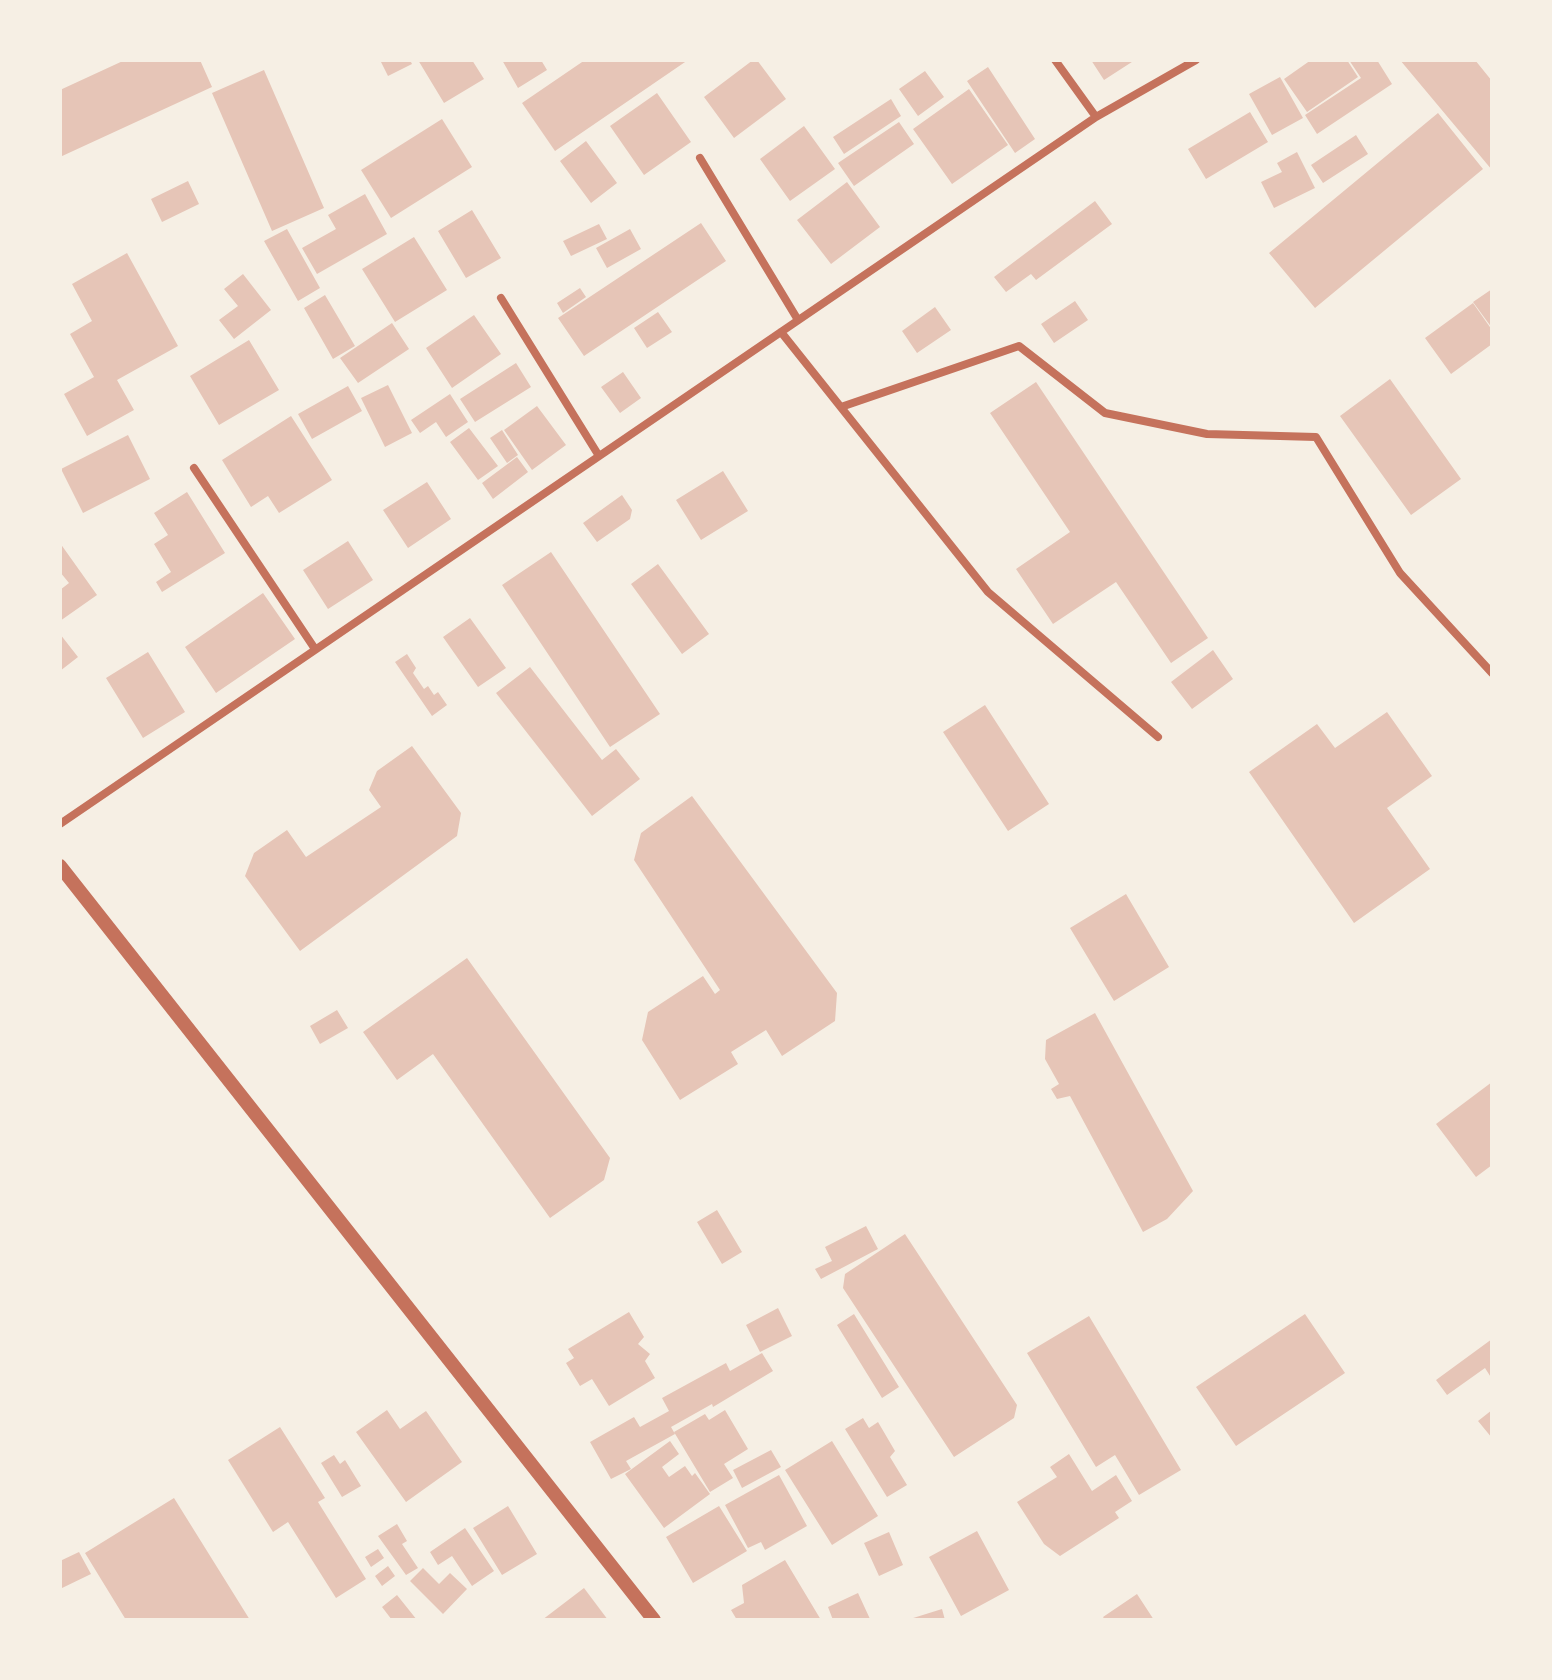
<!DOCTYPE html>
<style>
body{margin:0}
#map{position:relative;width:1552px;height:1680px;overflow:hidden;background:#f6efe4;font-family:"IBM Plex Sans",sans-serif}
canvas{display:block}
.frame{position:absolute;inset:0;border:62px solid #f6efe4;pointer-events:none}
</style>
<div id="map">
<canvas width="1552" height="1680"></canvas>
<div class="frame"></div>
</div>
<script>
const c = document.querySelector('canvas').getContext('2d');
c.lineJoin = 'round';
function fill(path, color) { c.fillStyle = color; c.fill(path, 'evenodd'); }
const poly = rows => new Path2D(rows.map(r => 'M' + r).join(''));
function strokePath(path, color, width, dash) { c.strokeStyle = color; c.lineWidth = width; c.lineCap = dash ? 'butt' : 'round'; c.setLineDash(dash || []); c.stroke(path); }
fill(poly([
 [125,60,200,60,212,87,60,157,60,90],
 [380,60,410,60,412,64,388,76],
 [418,60,472,60,484,79,444,103],
 [502,60,541,60,547,70,518,88],
 [585,60,688,60,555,151,522,103],
 [753,60,757,60,786,99,734,138,704,97],
 [1091,60,1135,60,1104,80],
 [1311,60,1347,60,1358,77,1307,112,1284,79],
 [1349,60,1377,60,1392,84,1317,134,1305,115,1361,78],
 [1400,60,1475,60,1492,81,1492,170],
 [988,67,1035,139,1015,153,967,81],
 [264,70,324,208,272,231,212,93],
 [925,71,944,97,918,116,899,89],
 [1280,77,1303,118,1272,135,1249,94],
 [969,89,1008,145,952,184,913,129],
 [657,93,691,142,644,175,610,126],
 [891,99,901,116,844,154,833,137],
 [1250,112,1268,142,1206,179,1188,149],
 [1438,113,1483,169,1315,308,1269,253],
 [442,119,472,167,391,218,361,170],
 [899,122,914,144,854,186,838,163],
 [804,126,835,169,790,201,760,159],
 [1356,135,1368,154,1323,183,1311,165],
 [586,141,617,183,591,203,560,161],
 [1297,152,1315,188,1274,208,1261,182,1282,172,1277,163],
 [188,181,199,204,162,222,151,199],
 [847,182,880,227,831,264,797,220],
 [365,194,387,234,317,274,302,248,336,229,328,215],
 [1095,201,1112,224,1036,280,1031,274,1006,292,994,277],
 [472,210,501,258,466,278,438,231],
 [701,223,726,261,584,356,558,318],
 [599,224,607,239,571,256,563,241],
 [287,229,320,288,298,301,264,241],
 [630,229,641,249,607,268,596,248],
 [414,237,447,290,395,322,362,269],
 [127,253,178,346,117,380,134,410,87,436,64,394,94,377,70,334,92,321,72,284],
 [243,274,271,310,234,339,219,320,238,306,224,289],
 [580,288,586,297,563,313,557,303],
 [1492,289,1492,328,1473,302],
 [325,295,355,346,333,359,304,308],
 [1075,301,1088,320,1054,343,1041,324],
 [1473,303,1492,330,1492,344,1451,374,1425,338],
 [935,307,951,330,917,353,902,331],
 [658,312,672,332,647,348,634,328],
 [474,315,501,354,452,388,426,348],
 [392,323,409,349,358,383,340,358],
 [249,340,279,390,219,425,190,376],
 [516,363,531,387,475,422,460,399],
 [623,372,641,398,620,413,601,387],
 [1390,379,1461,479,1411,515,1340,416],
 [1036,382,1208,638,1171,663,1116,582,1053,624,1016,569,1070,532,990,413],
 [388,385,412,433,385,447,361,398],
 [348,386,362,411,312,439,298,414],
 [450,394,468,422,446,437,436,422,420,433,411,420],
 [537,406,566,445,532,470,504,430],
 [291,416,332,480,279,513,268,496,251,507,222,460],
 [469,428,498,466,478,480,450,442],
 [502,430,518,455,507,463,490,438],
 [128,435,150,479,83,513,61,469],
 [517,457,528,472,493,499,482,483],
 [723,471,748,511,701,540,676,500],
 [427,482,451,519,408,548,383,510],
 [187,492,225,553,162,592,156,582,171,572,154,544,168,535,154,513],
 [622,495,632,510,630,519,597,542,583,523],
 [348,541,373,580,328,609,303,570],
 [60,543,97,595,60,621,60,590,69,583,60,572],
 [551,552,660,714,610,747,502,585],
 [658,564,709,634,682,654,631,584],
 [263,593,295,639,216,693,185,647],
 [470,618,506,668,478,687,443,637],
 [60,634,78,657,60,671],
 [1213,650,1233,679,1192,709,1171,682],
 [148,652,185,712,143,738,106,678],
 [407,654,416,668,413,673,424,689,428,686,434,695,438,692,447,705,432,716,395,662],
 [530,667,602,760,616,749,640,779,592,816,496,693],
 [985,705,1049,804,1008,831,943,732],
 [1387,712,1432,776,1387,808,1430,869,1354,923,1249,772,1317,724,1335,748],
 [412,746,461,813,457,836,300,951,245,876,254,853,287,830,306,857,381,807,369,790,377,771],
 [692,796,837,993,835,1021,782,1056,766,1030,731,1052,738,1064,680,1100,642,1040,648,1012,703,976,715,994,720,990,634,860,641,833],
 [1126,894,1169,967,1114,1001,1070,928],
 [467,958,610,1158,604,1180,550,1218,433,1054,397,1080,363,1032],
 [337,1010,348,1028,320,1044,310,1026],
 [1095,1013,1193,1191,1167,1219,1143,1232,1070,1096,1057,1099,1051,1089,1059,1084,1045,1059,1046,1040],
 [1492,1082,1492,1165,1476,1177,1436,1124],
 [717,1210,742,1252,722,1264,697,1222],
 [866,1226,878,1249,821,1279,815,1269,832,1261,825,1247],
 [905,1234,1017,1405,1014,1418,954,1457,843,1288,845,1274],
 [778,1308,792,1336,760,1352,746,1325],
 [629,1312,644,1337,638,1344,650,1354,645,1361,655,1378,609,1406,592,1379,580,1386,566,1363,574,1358,568,1349],
 [854,1314,899,1387,882,1398,837,1325],
 [1305,1314,1345,1373,1236,1446,1196,1387],
 [1089,1316,1181,1470,1139,1495,1115,1455,1096,1467,1027,1353],
 [1492,1339,1492,1379,1485,1368,1447,1395,1436,1380],
 [762,1353,773,1371,713,1407,712,1404,671,1427,675,1434,626,1461,631,1469,611,1479,590,1442,634,1417,640,1427,669,1411,662,1398,726,1363,730,1371],
 [387,1410,400,1429,426,1411,462,1462,406,1502,356,1432],
 [725,1410,748,1449,724,1464,733,1478,710,1492,674,1432,705,1414,709,1420],
 [1492,1410,1492,1438,1478,1421],
 [863,1418,869,1428,878,1422,895,1451,890,1457,907,1485,887,1497,845,1429],
 [280,1427,325,1498,318,1502,366,1579,336,1598,288,1522,273,1532,228,1460],
 [670,1441,679,1454,662,1467,669,1477,685,1466,692,1476,695,1473,710,1494,664,1528,625,1474],
 [832,1441,878,1516,832,1545,785,1470],
 [771,1450,781,1467,742,1488,733,1470],
 [1069,1454,1092,1491,1116,1475,1132,1501,1115,1512,1119,1518,1060,1556,1044,1544,1017,1502,1057,1477,1050,1467],
 [334,1455,340,1464,345,1460,361,1486,342,1497,321,1463],
 [779,1475,807,1526,765,1550,761,1542,748,1548,725,1505],
 [174,1498,250,1620,126,1620,85,1553],
 [508,1506,537,1554,502,1575,473,1528],
 [719,1506,747,1551,693,1583,666,1537],
 [397,1524,407,1541,402,1544,418,1568,406,1575,378,1536],
 [465,1528,494,1571,472,1586,452,1556,438,1565,430,1552],
 [977,1531,1009,1590,961,1616,929,1557],
 [889,1532,903,1565,879,1576,864,1543],
 [378,1549,384,1558,371,1567,365,1557],
 [79,1552,91,1574,60,1589,60,1561],
 [785,1560,821,1620,737,1620,731,1610,744,1603,742,1585],
 [388,1566,395,1576,382,1586,375,1576],
 [423,1568,439,1584,450,1573,467,1589,443,1614,410,1581],
 [584,1588,608,1620,542,1620],
 [858,1593,870,1619,833,1620,828,1607],
 [1137,1594,1154,1620,1105,1620,1103,1617],
 [397,1595,417,1620,392,1620,382,1607],
 [942,1609,945,1620,910,1620,910,1619]
]), '#e6c5b7');
strokePath(poly([
 [1055,60,1096,117],
 [700,158,798,320],
 [501,298,599,456],
 [781,332,988,592,1158,737],
 [841,407,1019,346,1105,413,1207,434,1316,437,1400,573,1492,673],
 [194,468,315,649],
 [60,824,1096,117,1196,60]
]), '#c5725c', 8);
strokePath(poly([
 [60,866,654,1620]
]), '#c5725c', 14);
</script>
